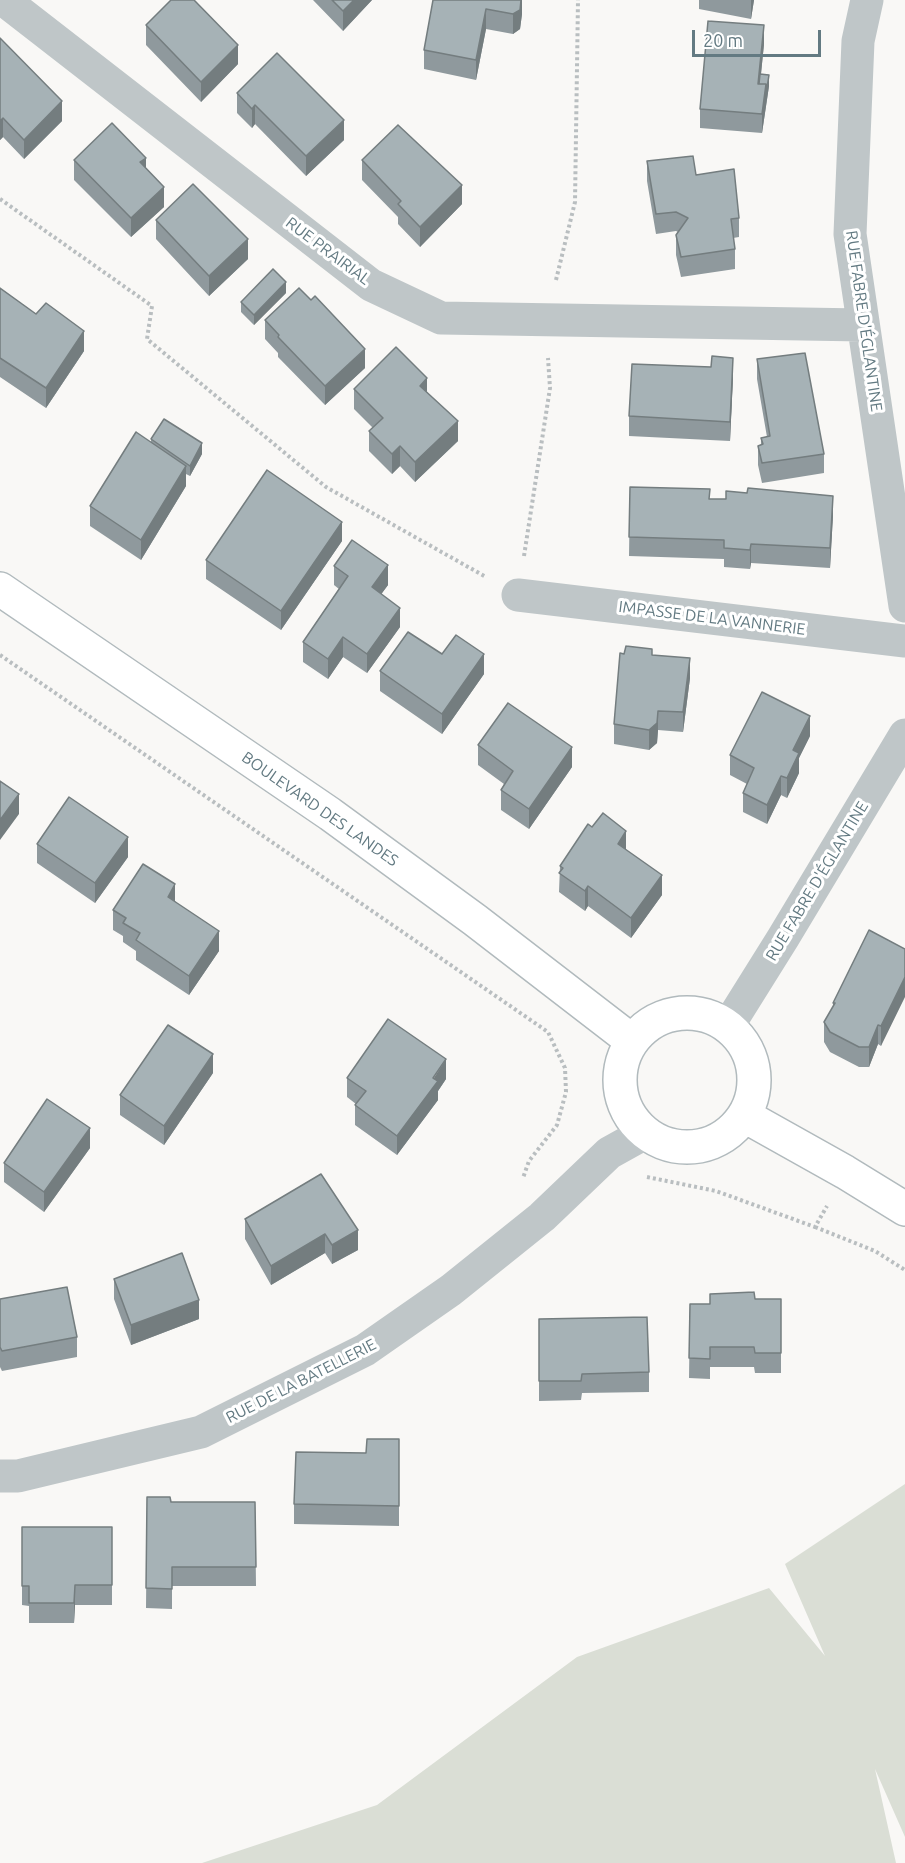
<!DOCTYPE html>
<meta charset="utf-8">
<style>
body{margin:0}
#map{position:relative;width:905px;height:1863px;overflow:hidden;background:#f9f8f6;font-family:Ubuntu,sans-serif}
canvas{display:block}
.scale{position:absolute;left:692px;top:30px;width:129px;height:27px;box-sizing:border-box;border:3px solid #637a82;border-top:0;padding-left:8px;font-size:18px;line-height:21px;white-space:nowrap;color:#637a82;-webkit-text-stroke:4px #fff;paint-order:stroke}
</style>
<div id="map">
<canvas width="905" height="1863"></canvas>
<div class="scale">20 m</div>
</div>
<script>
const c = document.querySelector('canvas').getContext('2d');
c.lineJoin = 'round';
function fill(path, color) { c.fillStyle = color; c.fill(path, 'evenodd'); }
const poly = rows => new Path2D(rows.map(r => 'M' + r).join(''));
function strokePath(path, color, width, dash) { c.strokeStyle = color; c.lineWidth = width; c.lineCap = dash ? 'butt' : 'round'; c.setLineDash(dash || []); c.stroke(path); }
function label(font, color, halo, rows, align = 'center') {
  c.font = font + ' Ubuntu,sans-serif'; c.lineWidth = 6; c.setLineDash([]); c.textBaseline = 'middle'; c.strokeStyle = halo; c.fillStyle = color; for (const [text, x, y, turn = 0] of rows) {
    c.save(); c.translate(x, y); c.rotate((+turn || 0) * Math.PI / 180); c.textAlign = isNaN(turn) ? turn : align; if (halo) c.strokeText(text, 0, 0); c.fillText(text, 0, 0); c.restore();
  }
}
fill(poly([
 [905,1484,905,1837,875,1769,896,1863,202,1863,377,1805,577,1657,769,1588,825,1656,785,1564]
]), '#daded5');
const secondary = poly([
 [0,589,330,814,475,920,632,1041],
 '620 1080a67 67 0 1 1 134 0a67 67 0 1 1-134 0Z',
 [745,1116,845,1172,905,1209]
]);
strokePath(secondary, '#b1babd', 36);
strokePath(poly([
 [0,199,152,306,147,339,326,487,486,577],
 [556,280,575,202,578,0],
 [524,556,550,388,548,358],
 [0,655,548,1032,565,1068,566,1092,557,1125,529,1161,523,1178],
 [647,1177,716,1191,815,1227,827,1206],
 [815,1227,875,1251,905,1270]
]), '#b9bec0', 4, [3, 3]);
strokePath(poly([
 [4,0,371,285,441,318,863,325],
 [867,0,858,41,850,234,905,606],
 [518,595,905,641],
 [728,1026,783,938,905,735],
 [0,1476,18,1476,201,1432,365,1350,451,1290,542,1217,609,1153,645,1133]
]), '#bfc6c8', 33);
strokePath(secondary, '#fff', 33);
fill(poly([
 [313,0,372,0,343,31],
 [433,0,522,0,522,14,520,29,513,34,486,29,476,80,424,69,424,50],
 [699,0,754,0,751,19,699,9],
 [146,25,238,64,201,102,146,45],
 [0,38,62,121,24,159,3,137,0,140],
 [764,44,761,74,769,86,762,133,700,128,700,109],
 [237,93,344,140,306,176,255,124,252,128,237,113],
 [74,160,146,168,164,207,131,237,74,180],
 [362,160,462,204,420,247,398,224,398,217,362,180],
 [647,161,696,175,739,218,739,237,733,238,735,249,735,269,681,277,676,255,676,235,678,232,676,231,656,234,647,181],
 [156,220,248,259,209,296,156,239],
 [0,288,36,314,84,351,46,408,0,377],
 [286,293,254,325,241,312,241,302],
 [265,320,365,368,325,405,278,357,278,353,265,339],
 [757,359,824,454,824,473,762,483,758,465,758,446,761,445,761,438,767,437,757,379],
 [711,367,733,377,730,441,629,436,629,416],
 [354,389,427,392,458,441,415,482,400,466,392,474,369,451,369,431,373,428,354,409],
 [151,439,202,454,190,476,186,474,186,486,141,560,90,526,90,506,151,442],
 [630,487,710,499,833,515,830,568,751,563,750,569,724,567,724,559,629,556],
 [342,541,281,630,206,579,206,560],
 [334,566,388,585,381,594,400,627,367,673,343,657,328,679,303,662,303,642,339,589,334,585],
 [442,654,484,674,442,734,380,691,380,671],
 [624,654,652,655,690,678,683,732,658,730,657,743,649,750,614,744,614,724],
 [810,736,799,758,799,773,787,798,781,795,767,824,743,812,743,793,747,784,730,775,730,755],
 [478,745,572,767,529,829,501,810,501,790,504,784,478,765],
 [37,844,128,857,95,903,37,863],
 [626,850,662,895,631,938,588,906,585,911,559,892,560,866],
 [175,901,219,951,189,995,136,960,136,951,123,942,123,936,113,930,113,910],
 [905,949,881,1046,878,1044,869,1067,859,1067,830,1052,824,1042,824,1022,833,1007,833,1003],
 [213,1073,164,1145,120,1115,120,1095],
 [347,1078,446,1079,438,1091,438,1100,397,1155,355,1125,355,1105,356,1104,347,1097],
 [90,1148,44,1212,4,1182,4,1163],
 [321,1174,358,1250,332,1264,325,1253,271,1285,245,1239,245,1219],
 [114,1279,199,1319,131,1345,114,1299],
 [0,1299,77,1337,77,1357,2,1371,0,1367],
 [755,1299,781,1299,781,1373,755,1373,754,1367,710,1367,710,1379,689,1378,690,1304,710,1304],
 [539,1319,649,1372,649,1392,582,1393,581,1400,539,1401],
 [399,1439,399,1526,294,1524,294,1504,366,1453],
 [147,1497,171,1502,255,1502,256,1586,172,1586,172,1609,146,1608],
 [22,1527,112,1527,112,1605,75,1605,74,1623,29,1623,29,1606,22,1605]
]), '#8f999d');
fill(poly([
 [354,0,372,0,343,31,343,11],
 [521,0,522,0,522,14,520,29,513,34,513,14],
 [751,0,754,0,751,19],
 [486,9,486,29,476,80,476,60],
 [764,25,764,44,759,93,758,84],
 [238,45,238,64,201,102,201,82],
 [769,75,769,86,762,133,762,114,766,84],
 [62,101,62,121,24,159,24,140],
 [255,105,255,124,252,128,252,109],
 [3,118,3,137,0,140,0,121],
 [344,120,344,140,306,176,306,156],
 [146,158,146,178,140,162],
 [462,185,462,204,420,247,420,227],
 [164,187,164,207,131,237,131,218],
 [248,239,248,259,209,296,209,276],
 [286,282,286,293,254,325,254,315],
 [84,331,84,351,46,408,46,388],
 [365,349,365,368,325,405,325,386],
 [733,358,733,377,730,441,730,422],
 [427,378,427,398,420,386],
 [458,421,458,441,415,482,415,462],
 [202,443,202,454,190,476,190,466],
 [400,446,400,466,392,474,392,454],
 [186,466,186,486,141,560,141,540],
 [833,496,833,515,830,568,830,548],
 [342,522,342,541,281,630,281,611],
 [751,544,751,563,750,569,750,550],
 [388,565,388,585,372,607,372,587],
 [400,608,400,627,367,673,367,654],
 [343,637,343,657,328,679,328,659],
 [484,654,484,674,442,734,442,714],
 [690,658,690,678,683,732,683,712],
 [658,711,658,730,657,743,649,750,649,730],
 [810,716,810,736,799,758,799,773,787,798,787,778,793,750],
 [572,747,572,767,529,829,529,809],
 [781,776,781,795,767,824,767,805],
 [19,794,19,814,0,840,0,820],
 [626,831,626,851,618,844],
 [128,837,128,857,95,903,95,883],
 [662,875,662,895,631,938,631,918],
 [175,884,175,904,168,897],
 [588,886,588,906,585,911,585,891],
 [219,931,219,951,189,995,189,976],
 [905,977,905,997,881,1046,881,1026],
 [878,1025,878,1044,869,1067,869,1047],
 [213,1054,213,1073,164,1145,164,1126],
 [446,1059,446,1079,438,1091,438,1100,397,1155,397,1136],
 [90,1128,90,1148,44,1212,44,1192],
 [358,1230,358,1250,332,1264,332,1245],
 [325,1234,325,1253,271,1285,271,1266],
 [199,1300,199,1319,131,1345,131,1325],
 [75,1585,75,1605,74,1623,74,1603]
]), '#747d7f');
const building = poly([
 [171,0,194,0,238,45,201,82,146,25,171,0],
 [332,0,354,0,343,11,332,0],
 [433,0,521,0,520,10,513,14,486,9,476,60,424,50,433,0],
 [708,21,764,25,758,84,766,84,762,114,700,109,708,21],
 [0,38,62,101,24,140,3,118,0,121,0,38],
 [277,53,344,120,306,156,255,105,252,109,237,93,277,53],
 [760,74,769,75,766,94,766,84,759,84,760,74],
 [112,123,146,158,140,162,164,187,131,218,74,160,112,123],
 [398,125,462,185,420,227,398,204,401,201,362,160,398,125],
 [693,156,696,175,734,169,739,218,731,219,735,249,681,257,676,235,688,218,676,212,656,214,647,161,693,156],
 [193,184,248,239,209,276,156,220,193,184],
 [273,269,286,282,254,315,241,302,273,269],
 [0,288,36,314,46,303,84,331,46,388,0,358,0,288],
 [299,288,311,300,315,296,365,349,325,386,278,337,279,335,265,320,299,288],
 [396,347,427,378,420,386,458,421,415,462,400,446,392,454,369,431,383,418,354,389,396,347],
 [805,353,824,454,762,463,758,446,763,444,761,438,770,436,757,359,805,353],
 [712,356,733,358,730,422,629,416,632,364,711,367,712,356],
 [164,419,202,443,190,466,151,439,164,419],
 [136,432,186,466,141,540,90,506,136,432],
 [267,470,342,522,281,611,206,560,267,470],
 [630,487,710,489,709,499,726,499,726,491,747,493,748,488,833,496,830,548,751,544,750,550,724,548,724,540,629,537,630,487],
 [352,540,388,565,372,587,400,608,367,654,343,637,328,659,303,642,348,576,334,566,352,540],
 [408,632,442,654,456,635,484,654,442,714,380,671,408,632],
 [626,646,652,649,652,655,690,658,683,712,658,711,657,723,649,730,614,724,620,653,624,654,626,646],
 [762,692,810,716,793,750,799,753,787,778,781,776,767,805,743,793,754,768,730,755,762,692],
 [508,703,572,747,529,809,501,790,513,771,478,745,508,703],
 [0,781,19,794,0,820,0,781],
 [69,797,128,837,95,883,37,844,69,797],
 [603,813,626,831,618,844,662,875,631,918,588,886,585,891,559,873,563,868,560,866,588,824,592,827,603,813],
 [143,864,175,884,168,897,219,931,189,976,136,940,140,933,123,923,126,918,113,910,143,864],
 [869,930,905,949,905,977,881,1026,878,1025,869,1047,859,1047,830,1032,824,1022,835,1003,833,1003,869,930],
 [388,1019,446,1059,433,1078,438,1081,397,1136,355,1105,366,1091,347,1078,388,1019],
 [168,1025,213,1054,164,1126,120,1095,168,1025],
 [47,1099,90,1128,44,1192,4,1163,47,1099],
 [321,1174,358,1230,332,1245,325,1234,271,1266,245,1219,321,1174],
 [182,1253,199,1300,131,1325,114,1279,182,1253],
 [67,1287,77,1337,2,1351,0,1347,0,1299,67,1287],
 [754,1292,755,1299,781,1299,781,1353,755,1353,754,1347,710,1347,710,1359,689,1358,690,1304,710,1304,710,1294,754,1292],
 [647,1317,649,1372,582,1374,581,1381,539,1381,539,1319,647,1317],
 [367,1439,399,1439,399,1506,294,1504,296,1452,366,1453,367,1439],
 [147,1497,170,1497,171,1502,255,1502,256,1567,172,1567,172,1589,146,1588,147,1497],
 [22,1527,112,1527,112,1585,75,1585,74,1603,29,1603,29,1586,22,1586,22,1527]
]);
fill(building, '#a6b2b6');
strokePath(building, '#747d7f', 1.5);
label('16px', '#637a82', '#fff', [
 ["RUE PRAIRIAL",328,251,37],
 ["RUE FABRE D'ÉGLANTINE",864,321,82],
 ["IMPASSE DE LA VANNERIE",712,618,7],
 ["BOULEVARD DES LANDES",320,809,35],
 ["RUE FABRE D'ÉGLANTINE",817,881,-59],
 ["RUE DE LA BATELLERIE",301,1381,-27]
]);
</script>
